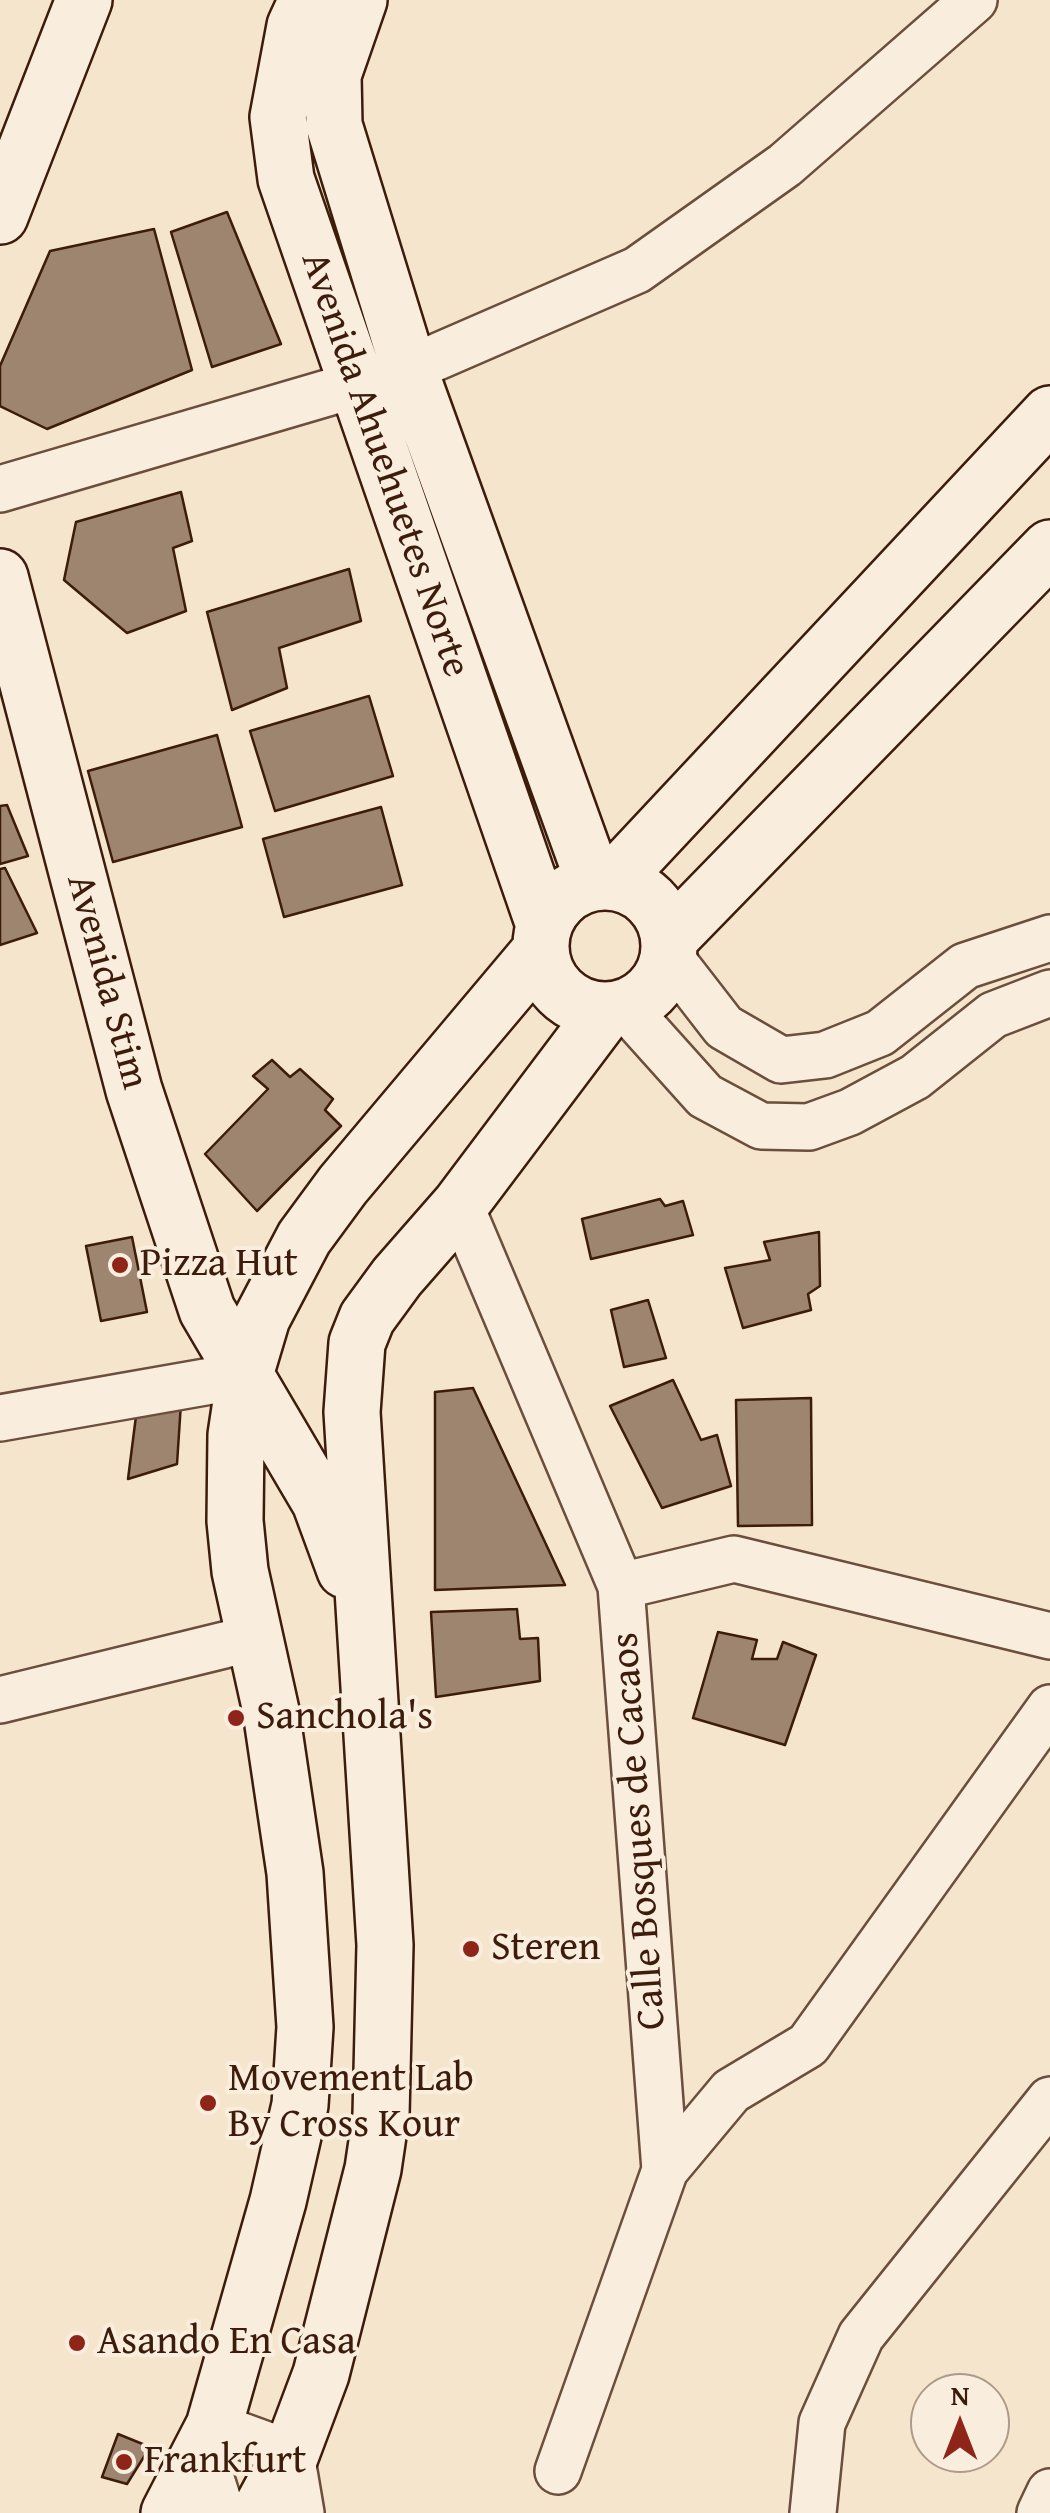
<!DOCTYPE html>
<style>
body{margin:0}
#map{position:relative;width:1050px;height:2513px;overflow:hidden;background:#f6e5cd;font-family:"Gentium Book Plus",serif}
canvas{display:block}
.north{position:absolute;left:910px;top:2373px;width:100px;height:100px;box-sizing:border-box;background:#f9eede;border:2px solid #ae9a8a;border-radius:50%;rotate:0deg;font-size:28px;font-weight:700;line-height:40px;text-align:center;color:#3d1c0b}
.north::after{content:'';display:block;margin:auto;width:35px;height:45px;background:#8f2418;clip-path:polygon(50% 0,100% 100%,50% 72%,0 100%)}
</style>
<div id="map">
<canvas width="1050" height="2513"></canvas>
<div class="north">N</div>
</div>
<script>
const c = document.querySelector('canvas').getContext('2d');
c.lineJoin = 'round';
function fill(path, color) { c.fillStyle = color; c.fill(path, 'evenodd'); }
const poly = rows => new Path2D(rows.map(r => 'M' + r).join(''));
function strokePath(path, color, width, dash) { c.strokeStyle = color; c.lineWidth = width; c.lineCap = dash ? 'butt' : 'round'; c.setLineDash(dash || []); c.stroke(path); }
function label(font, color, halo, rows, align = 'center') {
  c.font = font + ' "Gentium Book Plus",serif'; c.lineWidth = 8; c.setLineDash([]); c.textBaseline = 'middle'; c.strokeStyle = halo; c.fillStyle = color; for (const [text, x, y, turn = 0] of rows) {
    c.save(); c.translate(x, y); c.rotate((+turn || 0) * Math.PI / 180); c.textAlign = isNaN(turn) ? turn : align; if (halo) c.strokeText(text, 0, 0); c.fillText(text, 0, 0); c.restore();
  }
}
const building = poly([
 [227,212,281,344,212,367,171,232,227,212],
 [154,229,192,370,47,429,0,406,0,366,50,251,154,229],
 [181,492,192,541,173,548,186,611,127,633,64,580,76,522,181,492],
 [349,569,361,621,279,648,287,688,232,710,207,612,349,569],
 [369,696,393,776,275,811,250,731,369,696],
 [217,735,242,827,113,862,88,771,217,735],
 [7,805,28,856,0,864,0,806,7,805],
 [381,807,402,885,284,917,263,839,381,807],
 [5,868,37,933,0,945,0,869,5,868],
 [272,1060,290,1077,300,1069,333,1099,325,1110,341,1126,257,1211,205,1154,268,1089,253,1076,272,1060],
 [660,1199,665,1206,683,1201,693,1235,591,1259,582,1219,660,1199],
 [819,1232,820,1286,808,1294,811,1310,743,1328,725,1268,770,1260,764,1242,819,1232],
 [132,1237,147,1312,101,1321,86,1246,132,1237],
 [648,1300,666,1358,624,1367,611,1310,648,1300],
 [673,1380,701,1440,717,1435,731,1486,662,1508,610,1406,673,1380],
 [473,1388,565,1585,435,1590,435,1392,473,1388],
 [811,1398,812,1525,738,1526,736,1400,811,1398],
 [181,1403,177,1464,128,1479,136,1416,181,1403],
 [517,1609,520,1639,538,1638,540,1681,436,1697,431,1612,517,1609],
 [718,1632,757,1640,752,1659,777,1659,783,1642,816,1655,785,1745,693,1718,718,1632],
 [118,2434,150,2447,127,2484,102,2477,118,2434]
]);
fill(building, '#9d8570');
strokePath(building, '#3d1c0b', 2.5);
const street = poly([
 [0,489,409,369,637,270,785,165,974,0],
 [669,956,724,1027,781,1060,825,1055,880,1033,965,966,1050,938],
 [626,1008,705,1096,761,1126,809,1127,850,1112,915,1077,993,1015,1050,993],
 [460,1205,621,1586,665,2170,558,2471],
 [0,1418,245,1375],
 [621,1586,734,1559,1050,1636],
 [0,1700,253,1638],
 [665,2170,731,2091,808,2045,1050,1708],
 [214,2426,291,2454,301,2513],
 [202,2451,222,2513],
 [813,2513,822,2423,861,2336,1050,2100],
 [1040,2513,1050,2492]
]);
const secondary = poly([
 [307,0,295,26,278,117,286,179,544,925],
 [359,0,333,75,334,125,409,369,594,882],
 [0,216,84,0],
 [0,577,134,1090,207,1310,320,1502,345,1570],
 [613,881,1050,414],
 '541 946a64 64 0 1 1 128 0a64 64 0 1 1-128 0Z',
 [670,938,1050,548],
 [169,2513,214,2426,278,2201,300,2105,305,2027,295,1873,271,1711,240,1571,235,1521,236,1435,245,1375,262,1318,304,1238,343,1185,540,951],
 [259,2513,291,2454,321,2374,373,2169,381,2115,385,1945,352,1412,357,1343,367,1318,397,1277,460,1205,606,1011]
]);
strokePath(street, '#6b4e3c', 50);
strokePath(secondary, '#3d1c0b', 60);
strokePath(street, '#f9eede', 45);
strokePath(secondary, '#f9eede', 55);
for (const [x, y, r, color] of [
 [120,1265,10,"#8f2418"],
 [236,1718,10,"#8f2418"],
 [471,1949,10,"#8f2418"],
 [208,2103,10,"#8f2418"],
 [77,2343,10,"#8f2418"],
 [124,2462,10,"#8f2418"]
]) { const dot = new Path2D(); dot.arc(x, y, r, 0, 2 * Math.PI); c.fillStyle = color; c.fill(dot); strokePath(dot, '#f9eede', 4); }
label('40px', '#3d1c0b', '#f9eede', [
 ["Avenida Ahuehuetes Norte",384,465,71],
 ["Avenida Stim",106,982,75],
 ["Calle Bosques de Cacaos",640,1831,-94]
]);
label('40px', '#3d1c0b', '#f9eede', [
 ["Pizza Hut",140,1265],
 ["Sanchola's",256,1718],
 ["Steren",491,1949],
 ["Movement Lab",228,2080],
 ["By Cross Kour",228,2126],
 ["Asando En Casa",97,2343],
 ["Frankfurt",144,2462]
], 'left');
</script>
